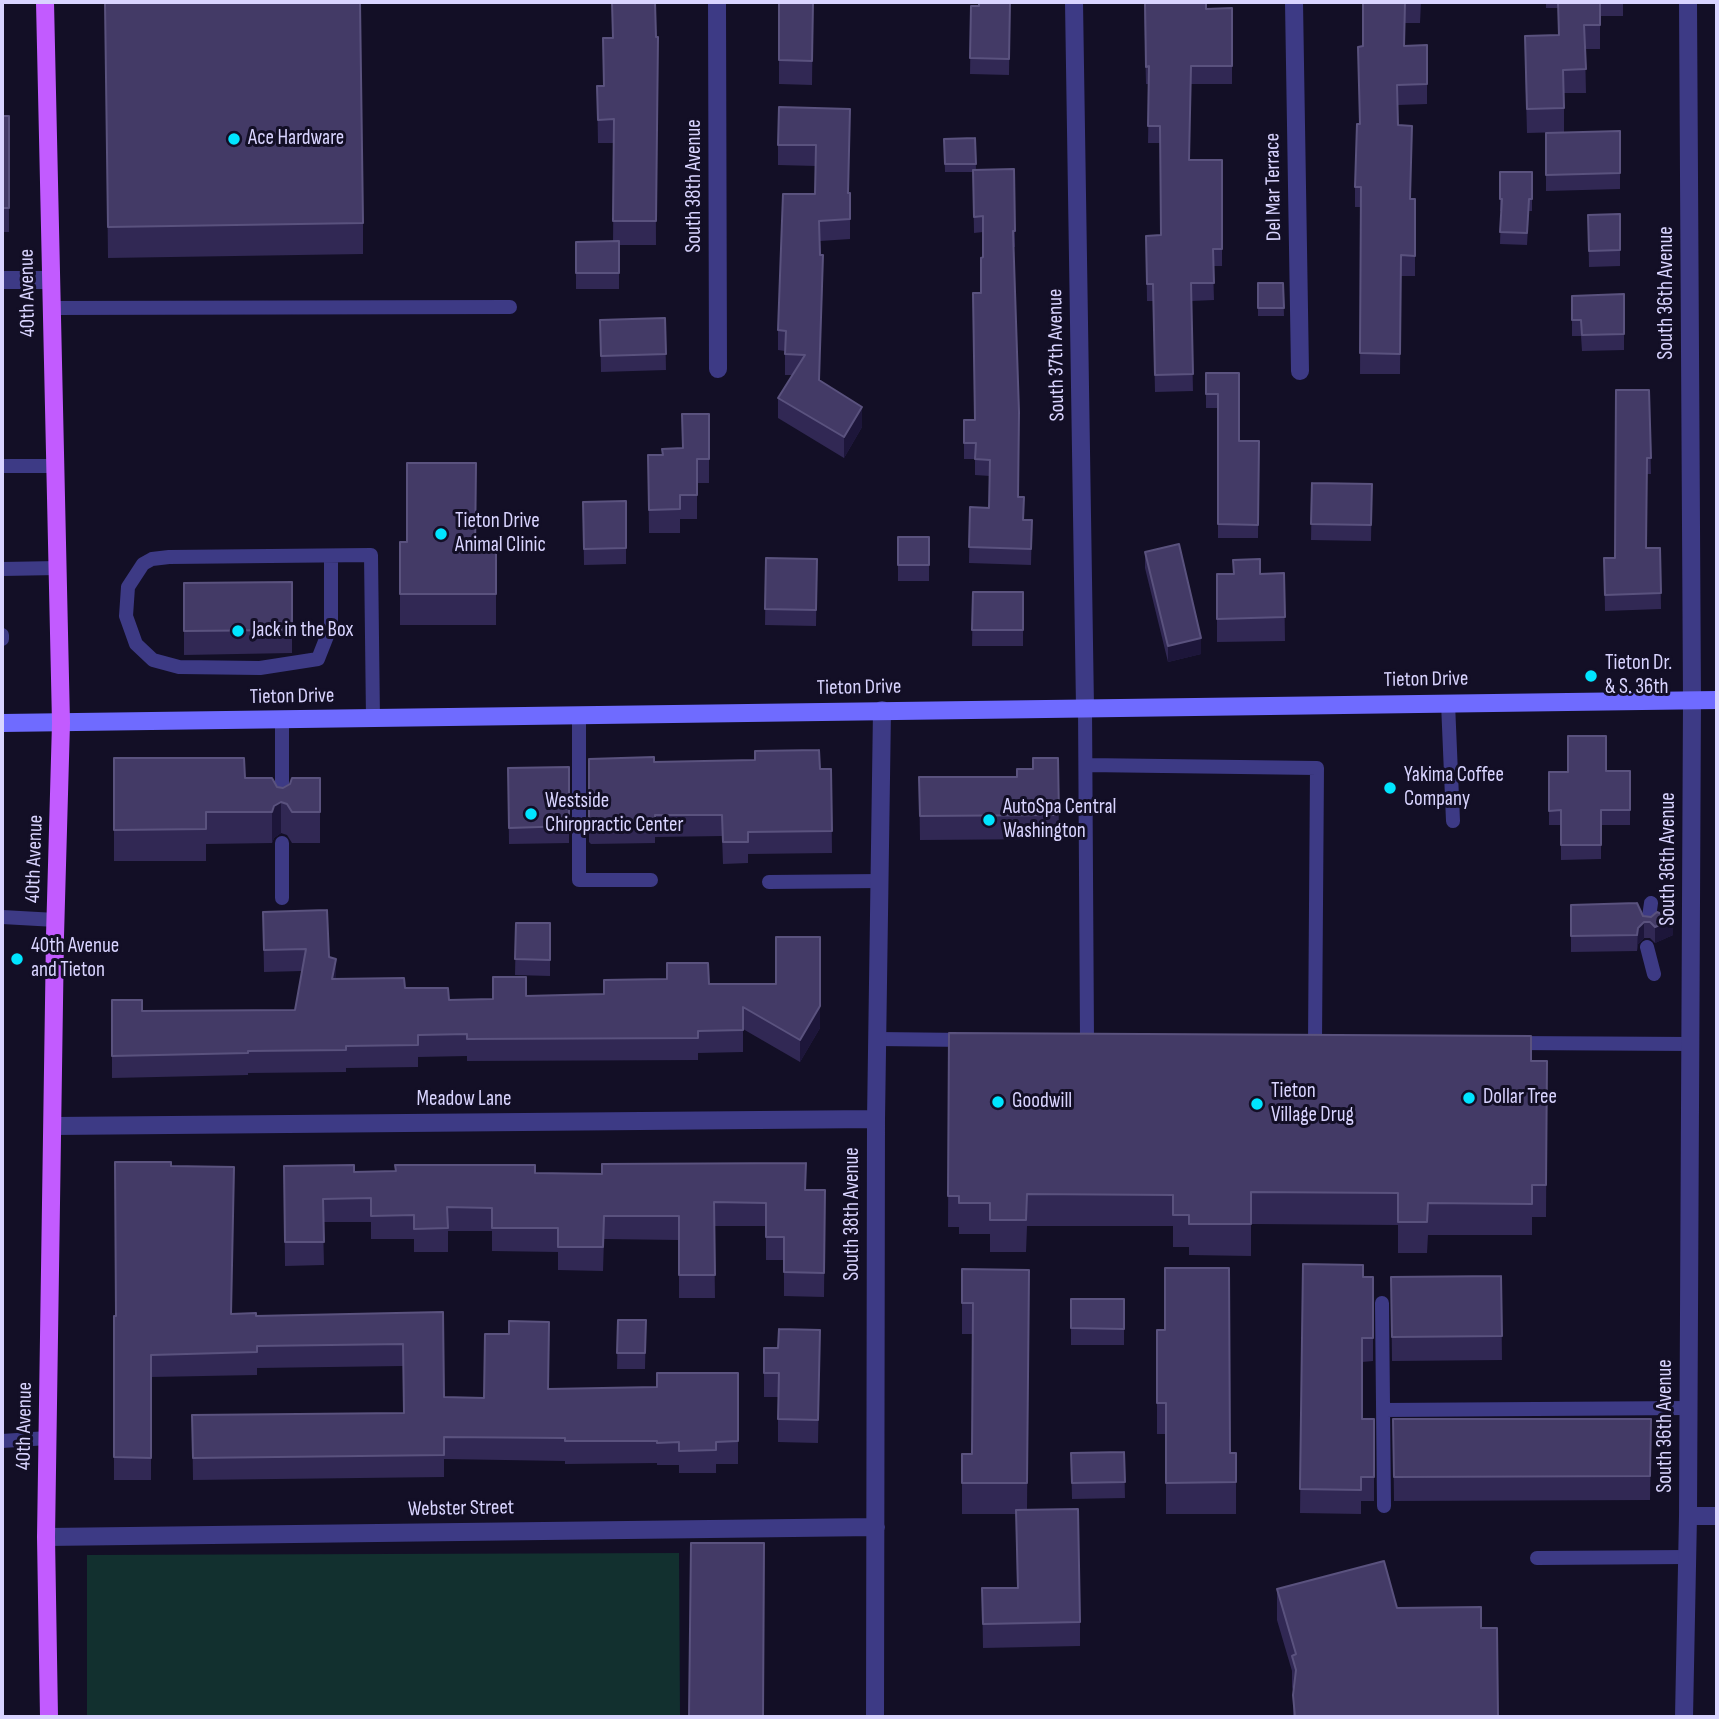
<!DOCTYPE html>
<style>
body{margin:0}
#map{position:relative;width:1719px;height:1719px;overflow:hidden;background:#130f26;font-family:"Sofia Sans Condensed",sans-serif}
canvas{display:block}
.frame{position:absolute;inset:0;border:4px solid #d9d4ff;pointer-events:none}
</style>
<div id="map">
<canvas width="1719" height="1719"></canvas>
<div class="frame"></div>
</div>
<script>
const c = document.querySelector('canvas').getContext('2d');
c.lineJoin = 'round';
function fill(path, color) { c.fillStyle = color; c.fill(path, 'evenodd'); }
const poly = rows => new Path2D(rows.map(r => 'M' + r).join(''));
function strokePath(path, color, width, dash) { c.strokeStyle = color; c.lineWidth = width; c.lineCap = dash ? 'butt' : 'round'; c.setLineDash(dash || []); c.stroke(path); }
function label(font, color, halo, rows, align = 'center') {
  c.font = font + ' "Sofia Sans Condensed",sans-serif'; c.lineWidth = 6; c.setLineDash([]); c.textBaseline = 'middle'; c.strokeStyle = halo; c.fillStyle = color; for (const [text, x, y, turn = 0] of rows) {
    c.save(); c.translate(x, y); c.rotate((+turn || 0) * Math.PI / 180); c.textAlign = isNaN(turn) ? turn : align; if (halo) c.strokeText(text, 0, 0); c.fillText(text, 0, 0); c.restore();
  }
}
fill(poly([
 [679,1553,680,1717,87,1717,87,1555]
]), '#12302f');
strokePath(poly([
 [51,308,510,307],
 [2,466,55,466],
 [331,556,331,626,318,659,260,668,179,667,153,660,136,644,126,616,128,587,143,564,152,559,169,557,371,555,373,719],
 [2,569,58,568],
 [2,635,2,639],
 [1448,703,1453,821],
 [1085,707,1087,1040],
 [579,715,579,880,651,880],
 [282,720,282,805],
 [1086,765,1317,768,1315,1042],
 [282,843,282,898],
 [769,882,880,881],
 [2,917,56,920],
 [1648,924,1651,903],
 [1647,947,1654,974],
 [877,1039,967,1040],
 [1512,1043,1691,1044],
 [1382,1303,1384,1506],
 [1383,1410,1689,1408],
 [2,1441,48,1438],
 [1537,1558,1687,1557]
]), '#3d3a85', 14);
strokePath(poly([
 [717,2,718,369],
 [1074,2,1085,707],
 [1294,2,1300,371],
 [2,280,51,280],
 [53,1126,876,1119],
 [1688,1516,1717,1516],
 [46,1537,876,1527],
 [875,1717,876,1119,882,710],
 [1684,1717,1688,1516,1692,700,1688,2]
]), '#3d3a85', 18);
strokePath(poly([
 [2,723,1717,700]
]), '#6f6bff', 18);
strokePath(poly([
 [45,2,61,723,55,936,46,1537,49,1717]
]), '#c25bff', 18);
fill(poly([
 [105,2,363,223,363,254,108,258],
 [612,2,655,2,656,245,619,245,619,289,576,289,576,242,613,242,614,143,598,143,597,86,603,86,613,38],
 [779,2,813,2,812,85,779,84],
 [1010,2,1009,75,970,74,971,6,979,6],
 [1144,2,1206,9,1232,8,1232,84,1191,84,1189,160,1222,202,1222,266,1213,266,1214,300,1191,301,1193,391,1155,392,1153,301,1147,301,1146,236,1161,235,1160,143,1148,143,1149,84,1146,84],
 [1363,2,1421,2,1420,23,1405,23,1404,46,1427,84,1427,104,1398,105,1398,125,1411,199,1415,199,1415,276,1401,276,1400,374,1360,374,1361,207,1355,207,1355,187,1360,124],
 [1546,2,1623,2,1623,16,1600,16,1600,49,1585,49,1586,93,1564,93,1564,132,1527,133,1525,59,1558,35,1558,8,1546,8],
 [2,116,9,116,9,232,2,232],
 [850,130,848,193,850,193,850,239,820,241,823,276,819,381,862,427,844,458,778,418,778,398,792,375,785,375,785,351,778,350,778,330,815,194,816,166,778,165,778,145],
 [1620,131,1620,189,1546,191,1546,133],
 [975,138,976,170,1014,169,1015,247,1014,247,1018,497,1024,520,1032,520,1031,565,969,563,970,507,989,508,990,476,975,475,975,459,964,459,964,420,975,420,983,257,983,232,974,233,973,172,945,172,944,139],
 [1500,172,1532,172,1532,211,1529,211,1527,245,1500,244,1501,211,1500,211],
 [1620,214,1620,266,1589,267,1588,215],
 [1258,283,1283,283,1284,316,1258,316],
 [1624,294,1624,350,1582,351,1581,336,1572,336,1572,296],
 [665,318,666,370,601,372,600,320],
 [1206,373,1239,373,1239,441,1259,441,1258,538,1218,538,1218,408,1206,408],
 [1649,390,1651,474,1647,474,1647,548,1660,548,1661,609,1605,611,1604,558,1615,558],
 [709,414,709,483,697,483,697,519,680,519,680,533,649,533,648,455,662,455,682,448],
 [1312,483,1372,484,1371,541,1311,540],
 [626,501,626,564,584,565,583,502],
 [898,537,929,537,929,581,898,581],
 [400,542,475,553,496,553,496,625,400,625],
 [1145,552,1201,654,1168,662,1145,568],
 [766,558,817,559,816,626,765,625],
 [1284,573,1285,641,1217,642,1217,574],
 [292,582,292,653,184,655,184,583],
 [973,592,1023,592,1023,646,972,646],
 [114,758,245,778,283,788,320,778,320,843,292,843,287,835,281,833,274,838,272,843,206,844,206,861,114,861],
 [1058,758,1059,839,920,840,919,777,1017,777],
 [589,759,831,769,832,853,748,854,748,863,723,864,722,836,655,837,655,843,591,844,589,842],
 [569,767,569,843,509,844,508,768],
 [1630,771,1630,825,1601,825,1601,859,1561,860,1561,825,1549,825,1549,772],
 [1571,905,1643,916,1673,935,1655,943,1650,938,1644,938,1638,944,1637,951,1571,952],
 [263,912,329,957,336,979,405,988,449,1000,493,999,526,996,604,994,709,984,820,1028,800,1062,743,1029,743,1052,698,1053,698,1060,467,1061,467,1056,418,1057,418,1067,346,1068,346,1072,248,1073,248,1075,112,1078,112,1000,142,1011,295,1010,302,971,264,972],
 [516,923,550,923,550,976,515,975],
 [949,1033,1547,1061,1546,1217,1532,1217,1532,1235,1428,1235,1427,1253,1398,1253,1398,1225,1251,1224,1251,1256,1189,1255,1189,1247,1173,1247,1173,1226,1027,1226,1026,1252,990,1252,990,1234,959,1234,959,1227,948,1227],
 [171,1166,232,1314,256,1316,443,1312,444,1397,484,1398,548,1389,657,1387,738,1373,738,1464,716,1464,716,1473,679,1473,679,1465,657,1465,657,1463,565,1464,565,1461,444,1459,444,1477,193,1480,192,1415,404,1413,403,1366,257,1368,257,1375,151,1377,151,1480,114,1480,114,1316,116,1316],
 [284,1166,354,1172,535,1173,806,1190,825,1190,824,1297,784,1296,784,1260,766,1260,766,1226,714,1226,715,1298,679,1298,679,1240,604,1239,603,1271,558,1270,558,1252,492,1251,492,1231,448,1231,448,1252,414,1252,414,1239,371,1239,371,1222,323,1222,324,1265,285,1266],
 [1303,1264,1363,1277,1373,1277,1373,1361,1362,1362,1362,1419,1374,1419,1374,1501,1361,1501,1361,1514,1300,1513],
 [962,1269,1029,1270,1027,1510,1080,1622,1080,1646,983,1648,982,1588,1017,1588,1016,1514,962,1514,962,1454,972,1454,973,1334,962,1334],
 [1501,1276,1502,1360,1392,1361,1391,1277],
 [1071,1299,1124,1299,1124,1345,1071,1345],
 [618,1320,646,1320,645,1369,617,1369],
 [820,1330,818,1443,778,1442,778,1397,764,1397,764,1348,778,1348],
 [1157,1330,1230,1453,1236,1453,1236,1514,1166,1514,1166,1434,1157,1434],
 [1393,1419,1651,1419,1650,1500,1394,1501],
 [1124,1452,1125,1498,1072,1499,1071,1453],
 [1277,1589,1397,1608,1481,1628,1498,1717,1293,1717,1294,1693,1292,1687,1292,1671,1277,1620]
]), '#312854');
fill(poly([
 [862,407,862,427,844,458,844,437],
 [1201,638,1201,654,1168,662,1168,646],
 [281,802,281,833,274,838,272,843,272,812,274,806],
 [1673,919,1673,935,1655,943,1655,927],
 [1644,922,1644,938,1638,944,1637,951,1638,928],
 [820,937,820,1028,800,1062,800,1040],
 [336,959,336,981,332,979]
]), '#1d163a');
const building = poly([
 [105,2,360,2,363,223,108,227,105,2],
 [612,2,655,2,656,37,658,37,656,221,613,221,614,119,598,120,597,86,604,86,603,38,613,38,612,2],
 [779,2,813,2,812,61,779,60,779,2],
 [979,2,1010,2,1009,59,970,58,971,6,979,6,979,2],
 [1145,2,1206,2,1206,9,1232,8,1232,66,1191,66,1189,160,1222,160,1222,249,1213,249,1214,283,1191,283,1193,374,1155,375,1153,284,1147,284,1146,236,1161,235,1160,126,1148,126,1149,66,1146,67,1145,2],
 [1363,2,1420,2,1420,3,1405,2,1404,46,1427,45,1427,84,1397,85,1398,125,1412,126,1410,199,1415,199,1415,256,1401,255,1400,354,1360,353,1361,187,1355,187,1357,124,1360,124,1358,47,1363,46,1363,2],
 [1558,2,1600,2,1600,25,1584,25,1586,69,1563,70,1564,108,1527,109,1525,36,1559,35,1558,2],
 [779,107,850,109,848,193,850,193,850,219,819,221,820,255,823,255,819,380,862,407,844,437,778,398,805,355,785,354,786,331,778,330,783,194,815,194,816,145,778,145,779,107],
 [2,116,9,116,9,208,2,208,2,116],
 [1620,131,1620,173,1546,175,1546,133,1620,131],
 [975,138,976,164,945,164,944,139,975,138],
 [1014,169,1015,231,1013,231,1019,412,1018,497,1024,497,1023,520,1032,520,1031,549,969,547,970,507,989,508,990,460,975,459,976,443,964,443,964,420,975,420,973,293,981,293,981,258,983,257,983,216,974,217,973,170,1014,169],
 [1500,172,1532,172,1532,199,1529,199,1527,233,1500,232,1502,199,1500,199,1500,172],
 [1620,214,1620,250,1589,251,1588,215,1620,214],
 [619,241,619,273,576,273,576,242,619,241],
 [1258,283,1283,283,1284,308,1258,308,1258,283],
 [1624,294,1624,334,1582,335,1581,320,1572,320,1572,296,1624,294],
 [665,318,666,354,601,356,600,320,665,318],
 [1206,373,1239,373,1239,441,1259,441,1258,525,1218,524,1218,394,1206,394,1206,373],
 [1616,390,1649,390,1651,458,1647,458,1646,548,1660,548,1661,593,1605,595,1604,558,1615,558,1616,390],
 [682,414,709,414,709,459,697,459,697,495,680,495,680,509,649,510,648,455,663,455,662,449,683,448,682,414],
 [407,463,476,463,475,553,496,553,496,594,400,594,400,542,407,542,407,463],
 [1312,483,1372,484,1371,525,1311,524,1312,483],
 [626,501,626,548,584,549,583,502,626,501],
 [898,537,929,537,929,565,898,565,898,537],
 [1179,544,1201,638,1168,646,1145,552,1179,544],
 [766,558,817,559,816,610,765,609,766,558],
 [1260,559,1260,574,1284,573,1285,617,1217,619,1217,574,1234,574,1233,560,1260,559],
 [292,582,292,630,184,631,184,583,292,582],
 [973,592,1023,592,1023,630,972,630,973,592],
 [1568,736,1606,736,1606,771,1630,771,1630,810,1601,810,1601,845,1561,845,1561,810,1549,811,1549,772,1568,772,1568,736],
 [819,750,820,769,831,769,832,831,748,832,748,842,723,842,722,815,655,815,655,821,591,822,589,821,589,759,654,757,654,762,755,760,755,751,819,750],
 [114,758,244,758,245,778,272,778,277,787,283,788,290,784,292,778,320,778,320,812,292,812,287,804,281,802,274,806,272,812,206,812,206,829,114,830,114,758],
 [1033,758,1058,758,1059,815,920,816,919,777,1017,777,1017,769,1033,769,1033,758],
 [569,767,569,826,509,828,508,768,569,767],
 [1637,903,1643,916,1651,917,1657,912,1673,919,1655,927,1650,922,1644,922,1638,928,1637,935,1571,936,1571,905,1637,903],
 [327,910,329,957,336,959,332,979,404,978,405,988,448,988,449,1000,493,999,493,977,526,977,526,996,604,994,604,980,667,979,667,963,708,963,709,984,776,984,776,937,820,937,820,1006,800,1040,743,1007,743,1030,698,1031,698,1038,467,1039,467,1034,418,1035,418,1045,346,1046,346,1050,248,1051,248,1053,112,1056,112,1000,142,1000,142,1011,295,1010,306,949,264,950,263,912,327,910],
 [516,923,550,923,550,960,515,959,516,923],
 [949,1033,1531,1036,1531,1061,1547,1061,1546,1185,1532,1185,1532,1204,1428,1203,1427,1222,1398,1222,1398,1193,1251,1192,1251,1224,1189,1224,1189,1215,1173,1215,1173,1195,1027,1194,1026,1220,990,1220,990,1203,959,1203,959,1196,948,1196,949,1033],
 [115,1162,171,1162,171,1166,234,1167,231,1314,256,1313,256,1316,443,1312,444,1397,484,1398,485,1334,509,1334,509,1321,549,1322,548,1389,657,1387,657,1373,738,1373,738,1441,716,1442,716,1450,679,1451,679,1442,657,1443,657,1441,565,1441,565,1438,444,1437,444,1455,193,1458,192,1415,404,1413,403,1344,257,1346,257,1352,151,1355,151,1458,114,1457,114,1316,116,1316,115,1162],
 [806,1163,805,1190,825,1190,824,1273,784,1272,784,1237,766,1237,766,1203,714,1202,715,1275,679,1275,679,1216,604,1216,603,1247,558,1247,558,1228,492,1228,492,1208,447,1207,448,1228,414,1229,414,1215,371,1216,371,1198,323,1199,324,1242,285,1242,284,1166,354,1165,354,1172,396,1171,395,1165,535,1165,535,1173,602,1174,602,1164,806,1163],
 [1303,1264,1363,1265,1363,1277,1373,1277,1373,1338,1362,1338,1362,1419,1374,1419,1374,1477,1361,1477,1361,1490,1300,1489,1303,1264],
 [1165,1268,1229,1268,1230,1453,1236,1453,1236,1482,1166,1483,1166,1403,1157,1403,1157,1330,1165,1330,1165,1268],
 [962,1269,1029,1270,1027,1483,962,1483,962,1454,972,1454,973,1303,962,1303,962,1269],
 [1501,1276,1502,1336,1392,1337,1391,1277,1501,1276],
 [1071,1299,1124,1299,1124,1329,1071,1328,1071,1299],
 [618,1320,646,1320,645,1353,617,1353,618,1320],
 [779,1329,820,1330,818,1420,778,1419,779,1373,764,1373,764,1348,778,1348,779,1329],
 [1393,1419,1651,1419,1650,1476,1394,1477,1393,1419],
 [1124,1452,1125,1482,1072,1483,1071,1453,1124,1452],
 [1078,1509,1080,1622,983,1624,982,1588,1018,1588,1016,1510,1078,1509],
 [691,1543,764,1543,763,1717,689,1717,691,1543],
 [1384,1561,1397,1608,1481,1607,1481,1628,1497,1628,1498,1717,1295,1717,1293,1695,1296,1670,1292,1656,1296,1654,1277,1589,1384,1561]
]);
fill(building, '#433a66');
strokePath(building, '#5a527e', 2);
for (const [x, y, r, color] of [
 [234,139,7,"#00e5ff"],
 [441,534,7,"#00e5ff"],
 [238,631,7,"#00e5ff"],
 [1591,676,7,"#00e5ff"],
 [1390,788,7,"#00e5ff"],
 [531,814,7,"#00e5ff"],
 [989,820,7,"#00e5ff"],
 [17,959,7,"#00e5ff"],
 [1469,1098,7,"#00e5ff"],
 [998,1102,7,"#00e5ff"],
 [1257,1104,7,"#00e5ff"]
]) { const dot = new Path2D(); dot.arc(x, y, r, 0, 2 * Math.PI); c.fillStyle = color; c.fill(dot); strokePath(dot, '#130f26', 2.5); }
label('21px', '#d9d4ff', '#130f26', [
 ["Ace Hardware",248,139],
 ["Tieton Drive",455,522],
 ["Animal Clinic",455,546],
 ["Jack in the Box",252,631],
 ["Tieton Dr.",1605,664],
 ["& S. 36th",1605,688],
 ["Yakima Coffee",1404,776],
 ["Company",1404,800],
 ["Westside",545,802],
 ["Chiropractic Center",545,826],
 ["AutoSpa Central",1003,808],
 ["Washington",1003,832],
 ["40th Avenue",31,947],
 ["and Tieton",31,971],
 ["Tieton",1271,1092],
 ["Village Drug",1271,1116],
 ["Dollar Tree",1483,1098],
 ["Goodwill",1012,1102]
], 'left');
label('21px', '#d9d4ff', '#130f26', [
 ["South 38th Avenue",695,186,-90],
 ["Del Mar Terrace",1274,187,-91],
 ["40th Avenue",28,293,-91],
 ["South 36th Avenue",1667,293,-90],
 ["South 37th Avenue",1057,355,-91],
 ["Tieton Drive",1426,680,-1],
 ["Tieton Drive",859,688,-1],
 ["Tieton Drive",292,697,-1],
 ["40th Avenue",35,859,-88],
 ["South 36th Avenue",1669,859,-90],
 ["Meadow Lane",464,1100],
 ["South 38th Avenue",853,1214,-90],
 ["40th Avenue",25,1426,-89],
 ["South 36th Avenue",1666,1426,-90],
 ["Webster Street",461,1509,-1]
]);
</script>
